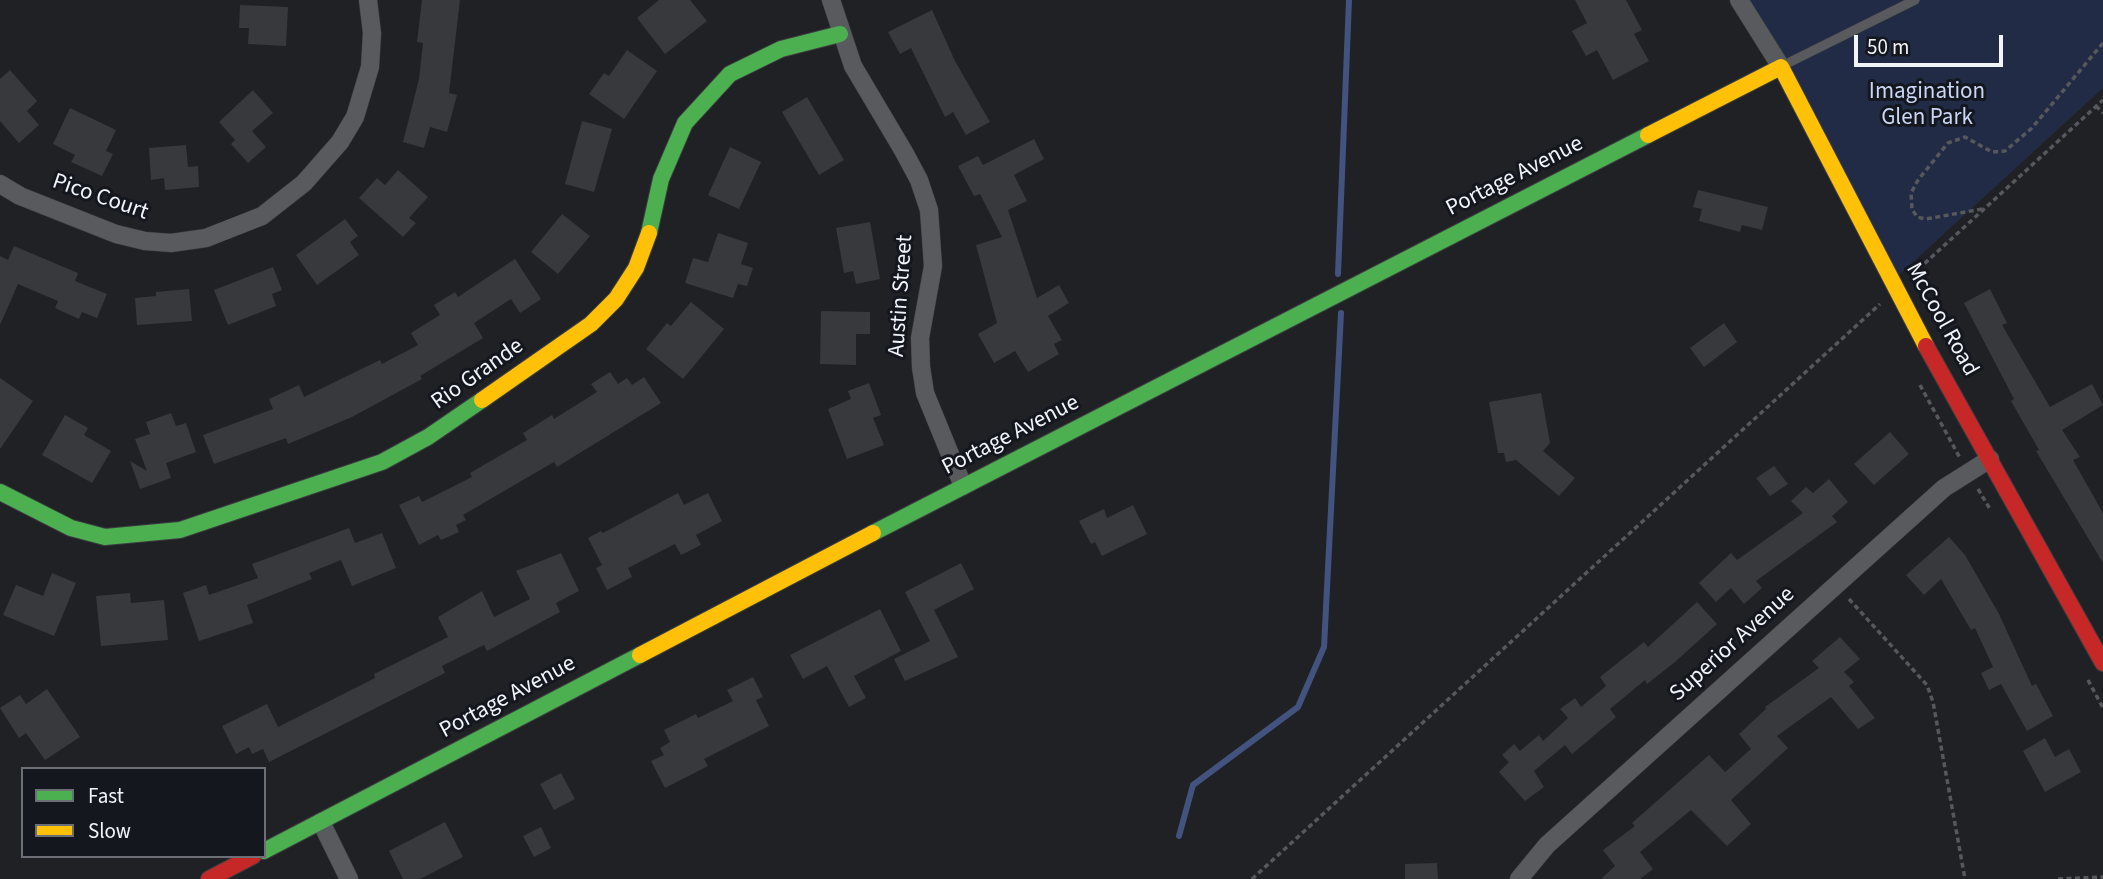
<!DOCTYPE html>
<style>
body{margin:0}
#map{position:relative;width:2103px;height:879px;overflow:hidden;background:#202125;font-family:"Source Sans 3",sans-serif}
canvas{display:block}
.legend{position:absolute;left:21px;top:767px;width:245px;height:91px;box-sizing:border-box;background:#14171e;border:2px solid #6c6f76;margin:0;padding:9px 12px;list-style:none;font-size:21px;color:#f1f4f9}
.legend li{display:flex;align-items:center;gap:14px;height:35px}
.legend b{width:35px;border:2px solid #6c6f76}
.scale{position:absolute;left:1854px;top:35px;width:149px;height:32px;box-sizing:border-box;border:4px solid #f1f4f9;border-top:0;padding-left:9px;font-size:21px;line-height:24px;white-space:nowrap;color:#f1f4f9;-webkit-text-stroke:5px #14171e;paint-order:stroke}
</style>
<div id="map">
<canvas width="2103" height="879"></canvas>
<ul class="legend">
<li><b style="height:9px;background:#4caf50"></b>Fast</li>
<li><b style="height:9px;background:#ffc107"></b>Slow</li>
</ul>
<div class="scale">50 m</div>
</div>
<script>
const c = document.querySelector('canvas').getContext('2d');
c.lineJoin = 'round';
function fill(path, color) { c.fillStyle = color; c.fill(path, 'evenodd'); }
const poly = rows => new Path2D(rows.map(r => 'M' + r).join(''));
function strokePath(path, color, width, dash) { c.strokeStyle = color; c.lineWidth = width; c.lineCap = dash ? 'butt' : 'round'; c.setLineDash(dash || []); c.stroke(path); }
function label(font, color, halo, rows, align = 'center') {
  c.font = font + ' "Source Sans 3",sans-serif'; c.lineWidth = 6; c.setLineDash([]); c.textBaseline = 'middle'; c.strokeStyle = halo; c.fillStyle = color; for (const [text, x, y, turn = 0] of rows) {
    c.save(); c.translate(x, y); c.rotate((+turn || 0) * Math.PI / 180); c.textAlign = isNaN(turn) ? turn : align; if (halo) c.strokeText(text, 0, 0); c.fillText(text, 0, 0); c.restore();
  }
}
fill(poly([
 [1748,0,2103,0,2103,88,1898,276]
]), '#222b46');
strokePath(poly([
 [1338,274,1349,0],
 [1179,836,1193,785,1298,707,1324,647,1341,313]
]), '#43537f', 6);
fill(poly([
 [422,0,460,0,449,93,457,95,447,132,430,127,424,148,403,142,419,79,423,43,417,42],
 [659,0,690,0,707,21,665,54,637,18],
 [1575,0,1626,0,1642,30,1634,34,1649,61,1613,80,1597,50,1586,56,1572,31,1587,23],
 [240,5,288,7,286,46,248,44,249,28,239,28],
 [932,10,955,61,990,122,966,135,953,112,945,117,911,48,900,54,888,32],
 [627,50,657,71,624,119,589,94,604,73,609,76],
 [10,70,37,101,27,111,39,125,19,143,0,121,0,79],
 [253,90,273,113,252,131,266,147,248,163,231,144,235,140,219,122],
 [807,97,844,160,819,175,782,112],
 [70,108,116,130,106,151,113,154,102,176,71,162,75,155,53,144],
 [582,121,612,129,594,192,565,184],
 [1034,139,1044,159,1014,175,1027,201,1008,210,1037,298,1059,285,1069,303,1048,316,1062,340,1054,344,1059,354,1028,372,1015,351,994,363,978,334,997,323,976,245,1002,237,980,194,974,196,958,166,978,156,983,165],
 [186,145,188,167,198,166,199,187,165,190,164,178,151,180,149,148],
 [730,147,761,162,739,209,708,195],
 [398,170,428,197,409,218,416,223,403,237,359,198,377,178,385,185],
 [1698,190,1768,207,1762,230,1742,225,1740,232,1699,221,1702,209,1693,207],
 [562,214,590,236,558,274,531,252],
 [345,219,358,236,350,242,359,255,317,285,296,255],
 [870,222,880,279,856,284,853,271,844,273,836,228],
 [718,233,748,243,741,264,753,268,747,286,738,284,733,298,685,283,693,258,708,262],
 [14,246,78,273,75,281,107,294,97,318,82,312,79,319,55,308,58,301,18,284,0,325,0,256,8,260],
 [515,259,541,299,520,313,511,299,474,323,483,338,420,376,422,379,352,417,288,444,286,438,214,464,203,435,273,409,269,399,299,385,304,397,380,360,382,364,418,345,411,333,440,315,434,305,455,292,458,297],
 [273,267,282,290,272,294,276,306,228,325,214,290],
 [189,289,192,321,137,325,135,298,156,296,156,292],
 [1990,289,2007,323,2002,325,2050,407,2092,384,2103,405,2062,430,2080,457,2073,460,2103,513,2103,563,2036,451,2039,450,2011,401,2014,399,1964,303],
 [691,302,724,329,683,379,646,349,667,323,671,326],
 [821,311,870,312,870,334,856,334,856,365,820,364],
 [1724,323,1737,342,1704,367,1690,348],
 [610,372,618,384,627,378,632,385,644,377,661,403,557,467,554,462,463,515,466,520,456,525,459,532,441,540,438,535,419,545,399,505,419,496,422,502,472,477,470,473,527,440,523,433,552,415,554,419,597,392,591,384],
 [0,378,33,401,0,449],
 [869,383,881,415,873,418,884,445,847,459,828,409,851,399,848,391],
 [1541,393,1550,443,1543,451,1575,478,1559,496,1516,460,1506,462,1504,453,1498,453,1489,402],
 [171,413,176,426,186,423,196,452,166,463,171,478,140,489,130,461,147,471,135,439,150,434,146,422],
 [65,415,88,428,84,435,111,451,92,483,42,455],
 [1890,432,1909,454,1874,485,1854,464],
 [1774,466,1788,484,1770,496,1756,478],
 [1829,479,1848,502,1832,516,1837,522,1756,581,1762,588,1744,604,1731,588,1716,602,1699,583,1731,553,1737,560,1803,513,1791,501,1806,487,1813,493],
 [678,493,684,505,708,493,722,521,696,535,701,545,681,555,675,544,628,568,632,577,607,590,596,568,602,565,588,538,601,531,603,533],
 [1133,505,1147,534,1102,556,1095,542,1091,544,1079,521,1104,509,1107,518],
 [349,528,355,543,382,533,396,568,352,586,341,560,309,573,312,579,247,605,253,623,199,641,183,593,206,585,209,595,258,578,252,564],
 [1949,537,1965,555,1999,614,2032,686,2036,684,2053,716,2027,731,2001,684,1989,690,1981,673,1993,667,1975,628,1971,630,1941,579,1924,595,1906,575],
 [561,553,579,591,556,603,560,612,487,651,484,645,442,666,445,673,269,762,263,749,252,754,249,747,236,754,222,726,267,704,278,727,375,678,374,674,448,637,438,617,482,591,494,617,530,599,516,571],
 [961,563,974,589,934,610,958,657,905,681,894,659,930,641,905,592],
 [52,573,76,583,54,636,3,615,16,585,43,596],
 [130,593,131,603,164,600,168,640,101,646,96,596],
 [1697,602,1717,624,1675,662,1647,684,1645,680,1610,709,1616,717,1572,754,1565,745,1534,771,1544,787,1525,801,1499,772,1509,762,1502,755,1514,744,1520,751,1539,735,1543,741,1568,718,1560,709,1575,698,1581,707,1606,686,1600,677,1644,642,1648,647],
 [880,609,901,651,854,676,866,698,849,707,827,666,803,679,790,655],
 [1840,637,1860,659,1844,672,1854,682,1849,686,1875,718,1858,729,1831,697,1777,736,1788,748,1731,800,1751,824,1727,846,1691,810,1640,852,1653,869,1640,879,1601,879,1615,866,1603,850,1635,826,1632,823,1709,755,1725,772,1751,749,1739,734,1766,709,1765,707,1819,668,1812,661],
 [753,677,763,697,756,700,769,726,704,759,708,766,665,788,651,761,664,755,660,748,670,742,664,730,696,714,698,718,733,701,727,690],
 [47,689,80,737,45,760,26,733,19,738,0,708,20,695,26,704],
 [2045,738,2055,757,2069,749,2081,772,2045,792,2023,751],
 [561,773,575,799,554,810,540,784],
 [445,822,463,857,420,879,403,879,389,851],
 [541,827,551,848,534,857,523,836],
 [1437,863,1438,879,1405,879,1405,864]
]), '#38393c');
const lane = poly([
 [1782,66,1915,0]
]);
const street = poly([
 [831,0,853,66,904,152,919,180,929,210,933,266,920,338,921,367,925,393,963,486],
 [1739,0,1781,67],
 [0,184,20,196,116,234,145,241,171,243,206,238,262,216,304,183,340,142,355,117,370,67,372,33,368,0],
 [321,822,349,879],
 [1519,879,1547,845,1944,488,1990,459]
]);
const fast = poly([
 [649,233,661,179,685,123,730,74,781,49,840,34],
 [0,492,71,528,105,537,180,530,382,462,428,437,482,400],
 [873,533,1648,135],
 [264,851,640,655]
]);
const slow = poly([
 [1648,135,1781,67,1926,346],
 [482,400,591,324,616,299,636,268,649,233],
 [640,655,873,533]
]);
const jam = poly([
 [1926,346,2103,663],
 [209,879,253,856]
]);
strokePath(lane, '#3c3d40', 10);
strokePath(street, '#3c3d40', 19);
strokePath(fast, '#3c3d40', 18);
strokePath(slow, '#3c3d40', 18);
strokePath(jam, '#3c3d40', 18);
strokePath(poly([
 [2096,106,2103,113],
 [1982,209,1926,219,1917,217,1912,209,1911,193,1918,180,1948,143,1965,137,1992,152,2005,151,2032,128,2103,43],
 [1912,275,2103,100],
 [1920,385,1960,458],
 [1978,489,1990,509],
 [1849,599,1927,685,1933,702,1965,879],
 [2088,680,2103,708],
 [1252,879,1880,304],
 [2058,879,2103,877]
]), '#57585c', 3.5, [5, 3.5]);
strokePath(lane, '#585a5d', 9);
strokePath(street, '#585a5d', 18);
strokePath(fast, '#4caf50', 16);
strokePath(slow, '#ffc107', 16);
strokePath(jam, '#c62828', 16);
label('23px', '#cad6f5', '#14171e', [
 ["Imagination",1927,93],
 ["Glen Park",1927,119]
]);
label('23px', '#f1f4f9', '#14171e', [
 ["Portage Avenue",1515,177,-27],
 ["Pico Court",100,198,19],
 ["Austin Street",902,296,-86],
 ["McCool Road",1941,320,61],
 ["Rio Grande",478,375,-35],
 ["Portage Avenue",1011,436,-27],
 ["Superior Avenue",1733,645,-42],
 ["Portage Avenue",508,698,-28]
]);
</script>
